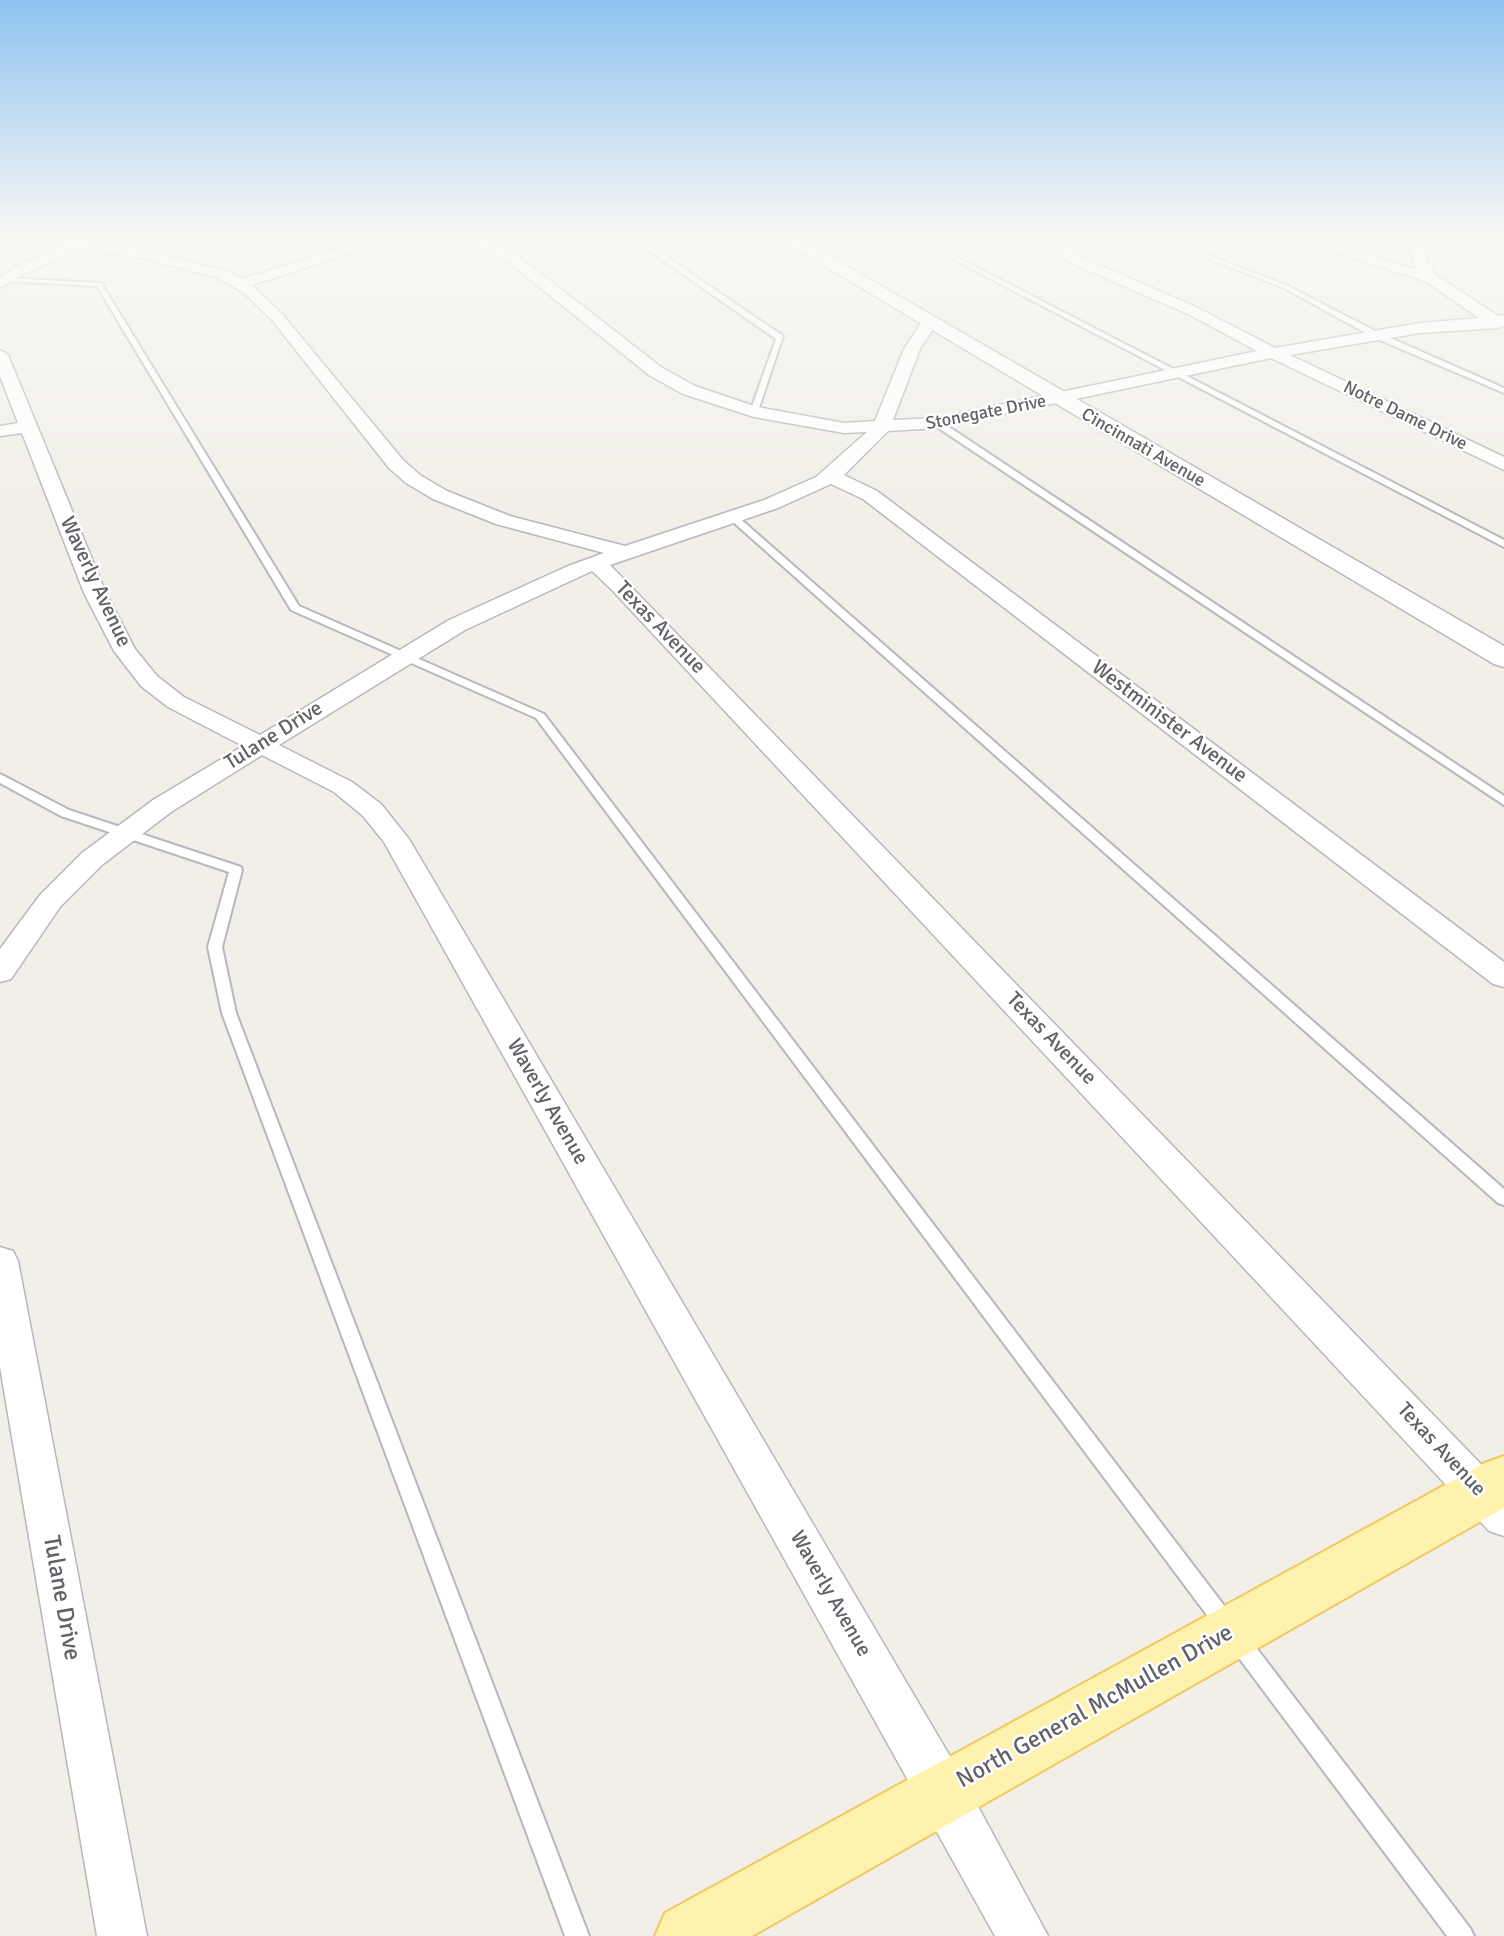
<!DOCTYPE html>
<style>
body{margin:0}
canvas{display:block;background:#f1efe8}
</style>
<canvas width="1504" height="1936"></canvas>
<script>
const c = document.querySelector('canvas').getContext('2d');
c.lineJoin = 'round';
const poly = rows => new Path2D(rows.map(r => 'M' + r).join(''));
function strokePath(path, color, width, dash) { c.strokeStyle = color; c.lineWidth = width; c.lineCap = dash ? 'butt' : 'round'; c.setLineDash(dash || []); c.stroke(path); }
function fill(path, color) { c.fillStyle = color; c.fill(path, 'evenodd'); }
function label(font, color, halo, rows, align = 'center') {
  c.font = font + ' Signika,sans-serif'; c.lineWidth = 5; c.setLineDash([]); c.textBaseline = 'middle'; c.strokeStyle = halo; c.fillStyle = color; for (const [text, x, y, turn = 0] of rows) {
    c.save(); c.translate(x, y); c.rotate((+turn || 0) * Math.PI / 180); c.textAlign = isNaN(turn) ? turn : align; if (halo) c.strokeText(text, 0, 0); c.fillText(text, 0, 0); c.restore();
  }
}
const service = poly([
 [274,236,285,236,339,253,334,254,274,236],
 [628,236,636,236,783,336,757,414,750,412,776,339,628,236],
 [803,236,815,236,790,243,787,241,803,236],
 [932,236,938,236,949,253,1504,540,1504,547,945,255,932,236],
 [1151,236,1160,236,1288,286,1379,333,1504,388,1504,393,1373,337,1284,288,1151,236],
 [1441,236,1504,240,1504,244,1444,238,1441,236],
 [3,278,101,283,299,606,544,714,1470,1928,1474,1936,1447,1936,536,718,291,610,97,286,5,281,3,278],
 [934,421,940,421,1504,796,1504,805,934,425,934,421],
 [731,516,737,516,1504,1189,1504,1205,1498,1203,731,520,731,516],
 [0,774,69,810,241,867,242,870,222,947,236,1013,589,1936,565,1936,222,1013,208,947,229,872,61,816,0,783,0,774]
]);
const minor = poly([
 [18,236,53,236,142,250,227,271,241,279,382,236,404,236,252,285,282,314,403,460,420,475,447,491,510,516,625,546,764,500,816,477,867,432,844,433,754,417,683,394,649,375,512,265,455,236,474,236,522,259,661,367,695,386,757,407,844,423,875,421,904,349,923,320,929,318,937,323,920,349,893,420,937,418,1257,351,1188,314,1071,263,1038,236,1054,236,1081,257,1198,308,1275,348,1420,323,1479,318,1425,281,1284,236,1306,236,1418,270,1409,253,1410,236,1424,236,1423,253,1436,275,1498,316,1504,315,1504,326,1498,328,1420,333,1290,355,1504,457,1504,470,1271,358,937,428,888,431,844,475,877,491,1504,962,1504,987,1493,984,863,499,831,484,778,508,610,565,1504,1488,1504,1536,1489,1531,612,590,592,571,465,630,279,745,352,782,381,804,409,839,961,1775,1048,1936,995,1936,384,842,363,816,334,792,262,755,171,812,102,865,60,907,11,979,0,982,0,949,40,895,82,853,153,800,243,746,168,707,141,686,114,651,84,593,22,433,0,436,0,426,18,423,0,376,0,350,8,355,106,593,135,649,157,676,184,697,260,735,449,620,568,566,604,553,496,524,433,499,406,483,389,468,272,320,244,293,217,277,142,258,83,249,25,273,0,288,0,277,15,267,65,246,18,236],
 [0,1247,13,1251,18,1261,147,1936,97,1936,0,1367,0,1247]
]);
const tertiary = poly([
 [774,236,795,236,1504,646,1504,667,1494,664,774,236]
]);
const primary = poly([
 [1504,1456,1504,1508,752,1936,655,1936,665,1913,1485,1463,1504,1456]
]);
strokePath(service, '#b5b8bc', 4);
strokePath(minor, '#b5b8bc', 3);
strokePath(tertiary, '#b5b8bc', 3);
strokePath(primary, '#f2c960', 4);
fill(service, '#fff');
fill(minor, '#fff');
fill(tertiary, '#fff');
fill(primary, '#fff2af');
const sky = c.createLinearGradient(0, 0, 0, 507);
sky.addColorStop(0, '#8fc3f1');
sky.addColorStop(0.47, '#f9f8f5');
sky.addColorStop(1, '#f9f8f500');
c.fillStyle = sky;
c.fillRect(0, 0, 1504, 507);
label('18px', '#5f6368', '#fff', [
 ["Stonegate Drive",986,413,-11],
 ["Notre Dame Drive",1405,416,26],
 ["Cincinnati Avenue",1143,448,30]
]);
label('21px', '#5f6368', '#fff', [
 ["Waverly Avenue",95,582,65],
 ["Texas Avenue",660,628,46],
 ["Westminister Avenue",1169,722,37],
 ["Tulane Drive",274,736,-32],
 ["Texas Avenue",1051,1039,46],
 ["Waverly Avenue",547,1102,60],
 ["Texas Avenue",1441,1450,47],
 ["Waverly Avenue",830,1594,60]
]);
label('24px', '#5f6368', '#fff', [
 ["Tulane Drive",61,1598,80],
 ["North General McMullen Drive",1095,1707,-29]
]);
</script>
